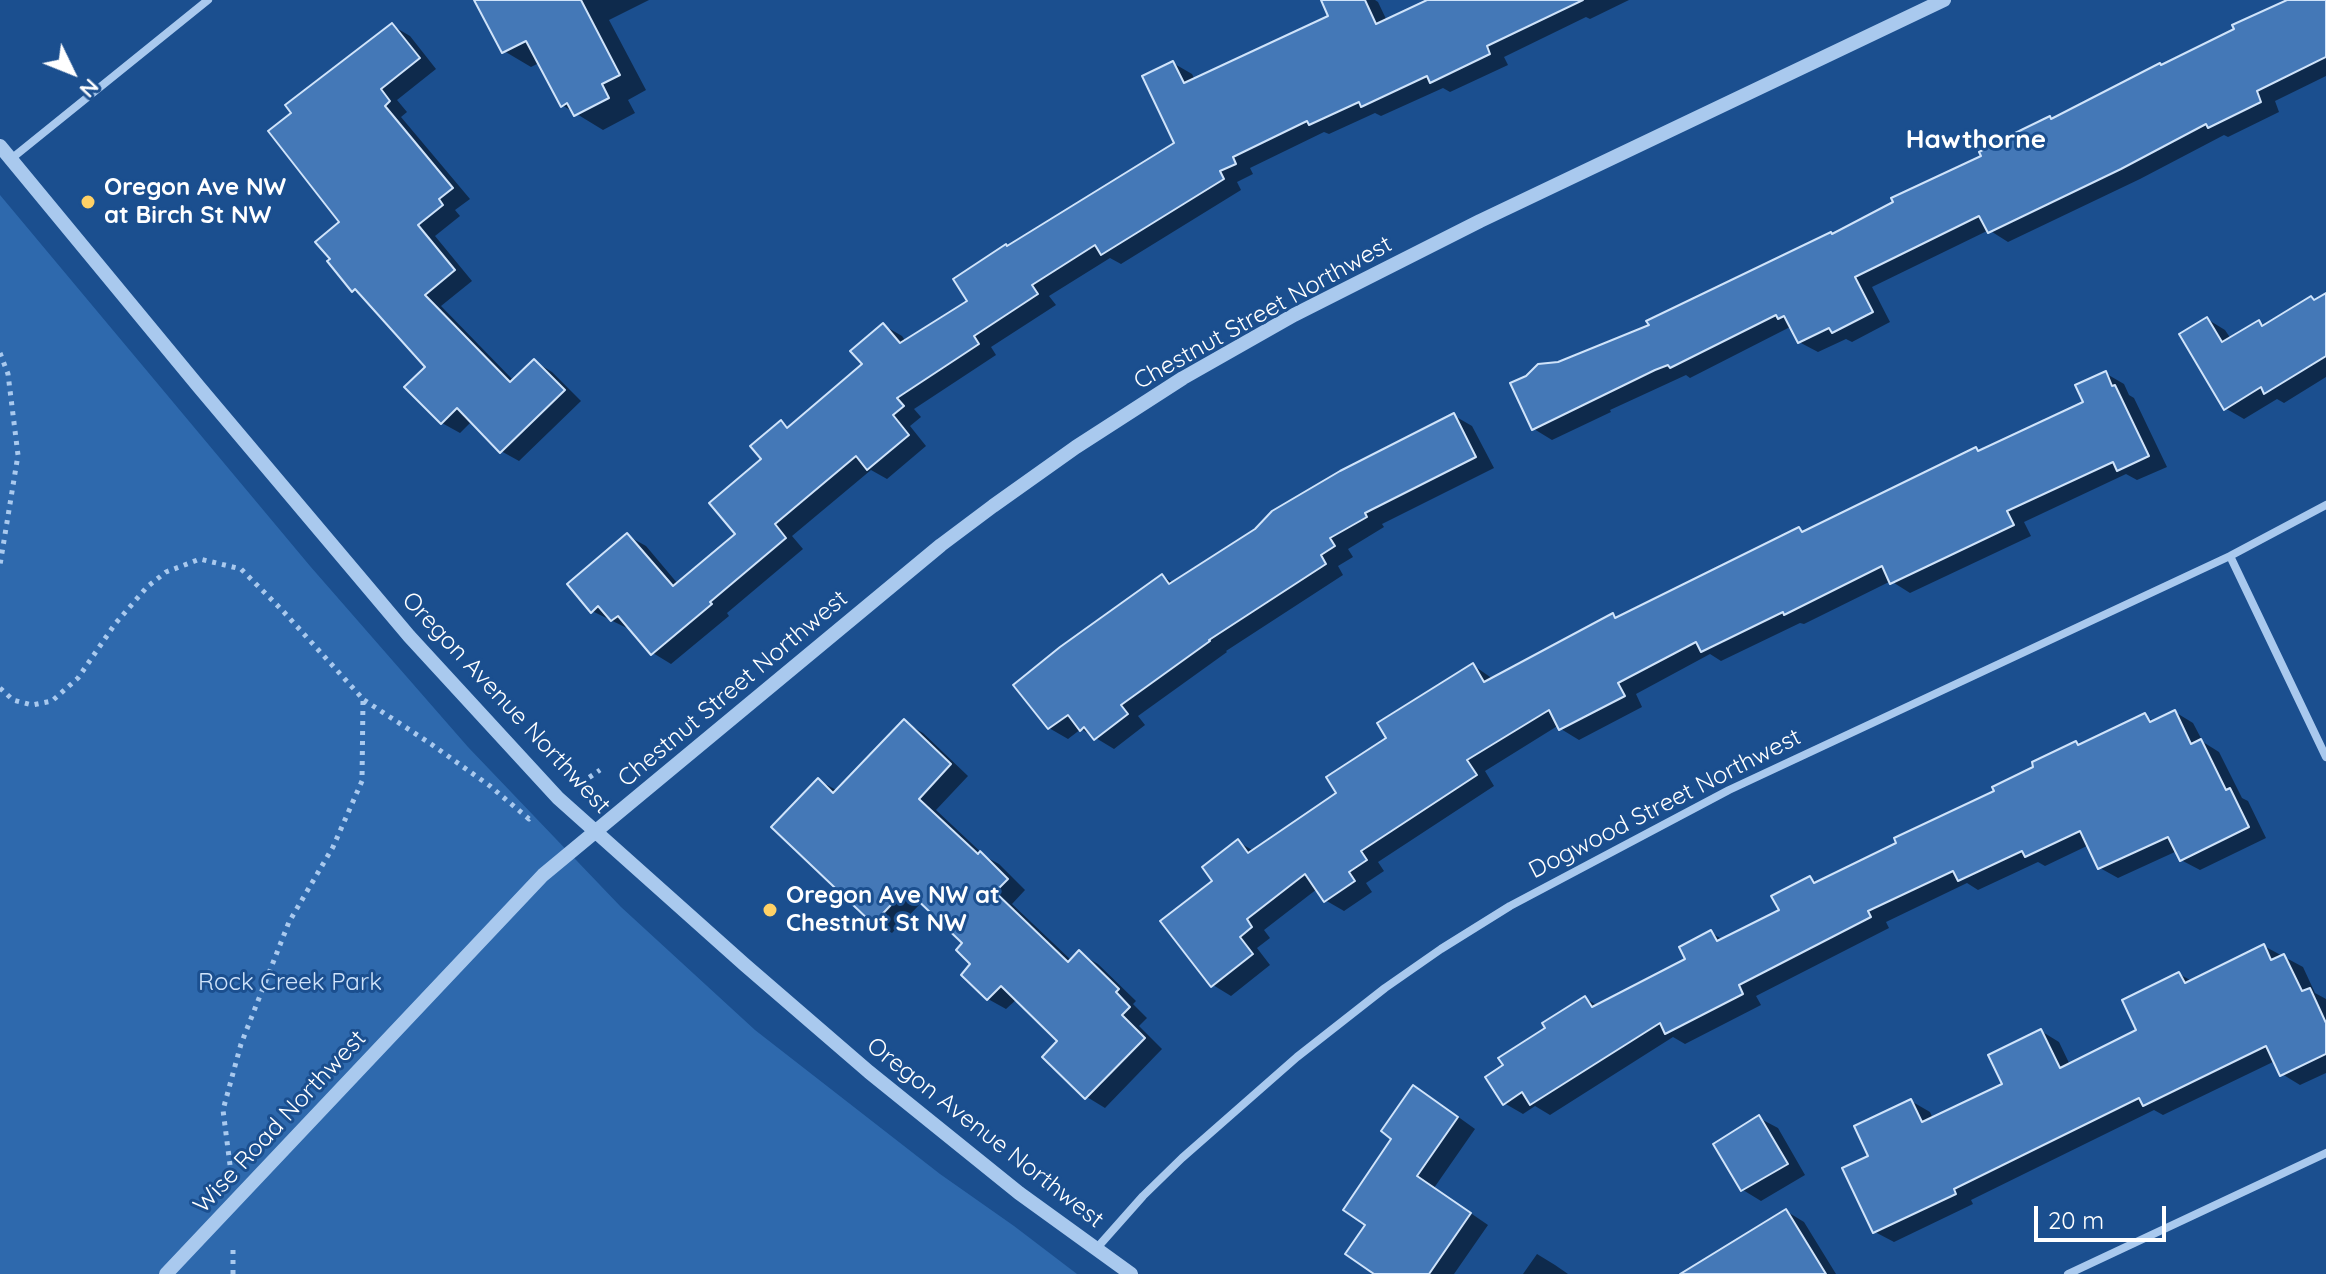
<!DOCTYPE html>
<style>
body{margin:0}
#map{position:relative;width:2326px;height:1274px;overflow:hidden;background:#1b4f8f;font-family:Quicksand,sans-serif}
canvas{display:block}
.north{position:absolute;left:32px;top:32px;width:80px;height:80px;-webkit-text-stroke:6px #1b4f8f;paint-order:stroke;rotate:133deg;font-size:22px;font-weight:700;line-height:32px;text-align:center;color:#fff}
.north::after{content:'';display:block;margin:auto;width:28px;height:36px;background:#fff;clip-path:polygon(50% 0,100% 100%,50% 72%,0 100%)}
.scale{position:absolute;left:2034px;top:1206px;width:132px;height:36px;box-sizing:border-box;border:4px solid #fff;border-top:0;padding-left:10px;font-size:24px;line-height:28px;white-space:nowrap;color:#fff;-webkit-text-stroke:6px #1b4f8f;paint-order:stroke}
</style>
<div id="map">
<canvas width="2326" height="1274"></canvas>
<div class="north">N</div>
<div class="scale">20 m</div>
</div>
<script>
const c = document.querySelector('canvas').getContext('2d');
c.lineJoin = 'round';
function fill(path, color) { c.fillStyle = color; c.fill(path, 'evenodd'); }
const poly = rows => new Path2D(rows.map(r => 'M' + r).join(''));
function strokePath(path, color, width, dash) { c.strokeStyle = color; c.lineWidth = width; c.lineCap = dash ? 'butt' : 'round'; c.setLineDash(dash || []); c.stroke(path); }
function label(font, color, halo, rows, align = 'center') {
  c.font = font + ' Quicksand,sans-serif'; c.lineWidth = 6; c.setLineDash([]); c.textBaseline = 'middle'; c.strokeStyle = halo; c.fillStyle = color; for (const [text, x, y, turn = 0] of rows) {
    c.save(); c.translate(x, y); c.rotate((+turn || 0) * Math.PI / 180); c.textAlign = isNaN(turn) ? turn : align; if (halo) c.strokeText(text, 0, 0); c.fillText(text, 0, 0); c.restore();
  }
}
fill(poly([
 [0,195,310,566,468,747,621,907,755,1030,940,1174,1014,1226,1077,1274,0,1274]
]), '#2e69ad');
fill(poly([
 [482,0,649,0,609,20,646,90,628,100,635,113,603,130,562,105,539,63,531,67,504,51],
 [1342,0,1375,0,1378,2,1387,21,1432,0,1629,0,1590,19,1586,17,1504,57,1508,65,1450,92,1443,88,1381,116,1375,113,1329,134,1324,132,1250,168,1253,174,1237,182,1241,190,1121,264,1110,258,1049,296,1056,305,991,347,996,355,914,409,921,417,910,426,926,446,887,479,871,470,792,536,803,549,727,613,729,616,671,664,653,653,631,630,592,611,628,536,646,546,678,584,737,534,764,459,781,423,790,428,864,364,883,325,902,336,906,342,969,301,1176,143,1173,63,1192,74,1195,80,1331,16],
 [2288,0,2326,0,2326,76,2275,101,2279,112,2228,137,2224,135,2140,179,2008,242,1989,230,1872,287,1890,322,1852,342,1846,339,1818,352,1799,342,1792,326,1690,378,1686,375,1610,410,1611,412,1552,440,1534,429,1558,364,1651,326,1833,235,2053,120,2236,30],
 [393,26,410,36,436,69,397,100,407,112,401,117,470,199,455,210,460,216,435,236,472,281,441,306,514,381,534,361,552,372,581,401,519,461,501,451,472,421,460,433,442,423,428,367,366,298,353,290,342,222],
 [2326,295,2326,377,2284,403,2277,399,2244,419,2225,408,2207,319,2225,330,2231,339,2259,322,2265,326,2312,298,2317,301],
 [2105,373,2124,384,2129,395,2134,398,2167,467,2137,480,2126,474,2024,522,2031,536,1910,593,1891,581,1804,624,1800,623,1721,661,1710,654,1636,694,1642,707,1579,740,1561,729,1559,725,1485,771,1494,786,1378,862,1384,871,1366,883,1372,892,1344,911,1325,900,1317,889,1264,930,1270,938,1257,948,1270,965,1231,996,1213,985,1215,881,1238,842,1254,851,1339,794,1389,738,1473,665,1493,679,1613,615,1618,619,1799,530,1805,533,2085,403],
 [1453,415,1472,426,1494,468,1382,524,1384,527,1348,549,1353,557,1338,566,1343,575,1226,651,1227,652,1138,716,1145,725,1114,749,1081,729,1068,739,1049,728,1162,576,1174,583],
 [2175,712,2193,723,2203,742,2219,752,2242,798,2248,801,2266,838,2200,870,2181,860,2177,851,2118,878,2100,868,2089,845,2045,866,2038,862,1978,890,1967,883,1886,922,1889,928,1756,996,1761,1005,1685,1044,1673,1037,1550,1115,1535,1106,1523,1114,1504,1103,1548,1029,1585,998,1598,1006,1688,960,1711,933,1724,940,1782,911,1810,878,1819,883,1996,791,2076,743,2081,746,2145,716,2155,722],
 [904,722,923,733,968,776,936,810,986,857,999,864,1025,890,1012,904,1072,961,1079,953,1098,964,1136,1001,1133,1004,1147,1018,1139,1026,1162,1049,1105,1108,1087,1097,1059,1041,1017,999,1006,1009,988,999,965,943,922,902,892,933,874,922,818,780,838,791],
 [2264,946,2303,967,2315,993,2326,999,2326,1073,2300,1085,2282,1074,2275,1061,2163,1115,2154,1110,1971,1200,1973,1204,1894,1242,1875,1232,1871,1157,1911,1101,1930,1112,1933,1119,2005,1085,2041,1031,2059,1042,2070,1065,2139,1030,2179,974,2192,981],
 [1432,1098,1475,1129,1434,1188,1488,1225,1454,1274,1377,1274,1367,1225],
 [1759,1118,1778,1128,1805,1175,1761,1201,1743,1190],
 [1786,1211,1804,1222,1836,1274,1683,1274],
 [1537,1254,1555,1265,1568,1274,1523,1274]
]), '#0007');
const building = poly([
 [474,0,581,0,620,75,602,84,609,98,574,116,567,103,561,107,526,41,502,53,474,0],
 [1321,0,1365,0,1376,24,1427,0,1583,0,1487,46,1490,54,1430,83,1427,76,1361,107,1359,102,1309,125,1307,121,1233,157,1236,164,1220,171,1224,179,1101,255,1095,245,1032,285,1038,294,974,336,979,344,897,398,904,406,893,415,909,435,867,470,856,456,775,524,786,538,710,602,712,604,651,655,618,616,611,621,598,606,591,613,567,584,627,533,673,586,735,534,709,503,761,459,750,446,781,420,787,428,862,364,850,351,883,323,900,343,967,301,953,279,1006,244,1007,246,1174,143,1142,76,1173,61,1184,83,1328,16,1321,0],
 [2287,0,2326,0,2326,57,2257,91,2261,102,2208,128,2206,124,2121,169,1988,233,1979,216,1855,277,1873,312,1832,333,1829,328,1798,343,1784,316,1778,319,1776,315,1670,368,1668,365,1655,370,1532,430,1510,383,1526,376,1538,364,1558,362,1649,325,1646,321,1831,232,1832,234,1893,202,1891,198,1981,156,1979,152,2013,134,2050,116,2051,119,2160,63,2161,65,2234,29,2232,25,2287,0],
 [392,23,420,58,381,89,390,101,385,106,453,188,439,199,443,205,418,225,455,270,425,295,510,382,534,359,565,390,500,453,457,408,441,424,404,387,425,367,355,289,352,292,327,261,330,259,315,242,339,222,268,131,291,113,285,105,392,23],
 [2326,293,2326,356,2264,394,2261,387,2224,410,2179,334,2207,317,2222,342,2259,320,2262,326,2311,296,2314,300,2326,293],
 [2106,371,2112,386,2115,385,2149,456,2117,471,2113,462,2007,511,2014,525,1890,584,1882,566,1784,615,1783,612,1701,652,1696,642,1618,683,1625,696,1559,730,1549,710,1467,760,1477,775,1361,851,1367,860,1349,872,1355,881,1324,902,1305,874,1247,919,1252,927,1240,937,1253,954,1211,987,1160,921,1212,881,1202,867,1238,839,1248,853,1336,793,1326,777,1386,738,1377,723,1473,663,1484,682,1613,613,1615,618,1799,527,1802,532,1976,447,1978,451,2083,402,2075,385,2106,371],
 [1454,413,1476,457,1365,513,1367,517,1330,538,1335,546,1321,555,1326,564,1209,640,1210,641,1121,705,1128,714,1094,740,1084,727,1080,731,1068,715,1048,729,1013,685,1060,647,1162,574,1169,584,1255,529,1272,511,1340,471,1454,413],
 [2175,710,2191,744,2201,739,2226,790,2230,788,2249,827,2180,861,2168,837,2098,869,2080,831,2025,857,2022,851,1958,881,1953,871,1868,911,1871,917,1739,985,1743,994,1665,1034,1660,1023,1530,1105,1522,1092,1503,1105,1485,1077,1503,1065,1498,1058,1545,1028,1542,1023,1585,996,1592,1007,1685,959,1679,947,1711,930,1717,941,1779,910,1771,896,1810,876,1814,883,1896,843,1894,838,1994,791,1992,787,2033,767,2032,762,2076,741,2078,745,2145,713,2150,722,2175,710],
 [904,719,951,764,919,799,978,854,980,851,1008,879,995,892,1068,962,1079,950,1119,989,1116,992,1130,1007,1122,1015,1145,1038,1085,1099,1042,1057,1057,1041,1001,986,987,1000,961,975,970,964,956,950,962,943,906,889,873,924,771,827,818,778,833,793,904,719],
 [2264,944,2271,960,2284,954,2302,991,2310,988,2326,1023,2326,1054,2280,1076,2266,1046,2143,1106,2139,1098,1954,1189,1956,1194,1873,1233,1842,1168,1868,1156,1854,1126,1911,1099,1922,1122,2002,1084,1988,1055,2041,1029,2060,1068,2136,1030,2122,1000,2179,972,2185,983,2264,944],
 [1413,1085,1458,1117,1417,1176,1471,1213,1429,1274,1374,1274,1345,1254,1365,1225,1343,1210,1391,1139,1381,1131,1413,1085],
 [1759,1115,1788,1164,1741,1191,1713,1144,1759,1115],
 [1786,1209,1826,1274,1680,1274,1786,1209]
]);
fill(building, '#4478b7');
strokePath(building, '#cfe3fa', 2);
strokePath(poly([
 [0,353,8,374,18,455,0,565],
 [0,688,13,700,32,705,52,701,78,678,115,624,147,587,166,572,200,559,241,569,282,610,363,699,362,781,333,847,289,922,241,1044,223,1110,230,1165],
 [364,700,431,744,490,786,529,819,533,815],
 [581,783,600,770],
 [233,1274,233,1247]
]), '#a9c9ee', 5, [4, 6]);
strokePath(poly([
 [11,159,208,0],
 [2230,556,2326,757],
 [1096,1249,1143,1196,1182,1158,1297,1057,1385,988,1441,949,1510,906,1729,790,2230,556,2326,505],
 [2068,1274,2326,1153]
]), '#a9c9ee', 8);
strokePath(poly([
 [0,146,199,387,409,636,558,798,745,965,869,1072,1019,1193,1131,1274],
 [166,1274,543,875,941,545,993,506,1076,447,1183,378,1294,315,1480,221,1944,0]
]), '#a9c9ee', 14);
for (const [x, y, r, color] of [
 [88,202,8,"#ffd166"],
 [770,910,8,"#ffd166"]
]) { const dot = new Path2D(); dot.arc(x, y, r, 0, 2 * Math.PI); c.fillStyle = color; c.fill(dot); strokePath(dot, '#1b4f8f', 3); }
label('bold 24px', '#fff', '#1b4f8f', [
 ["Oregon Ave NW",104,188],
 ["at Birch St NW",104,216],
 ["Oregon Ave NW at",786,896],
 ["Chestnut St NW",786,924]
], 'left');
label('24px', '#fff', '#1b4f8f', [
 ["Chestnut Street Northwest",1263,313,-29],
 ["Chestnut Street Northwest",733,689,-40],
 ["Oregon Avenue Northwest",506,703,47],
 ["Dogwood Street Northwest",1665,804,-27],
 ["Wise Road Northwest",280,1122,-47],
 ["Oregon Avenue Northwest",985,1133,38]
]);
label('24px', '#cfe3fa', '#1b4f8f', [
 ["Rock Creek Park",290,983]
]);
label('bold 26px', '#fff', '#1b4f8f', [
 ["Hawthorne",1976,140]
]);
</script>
